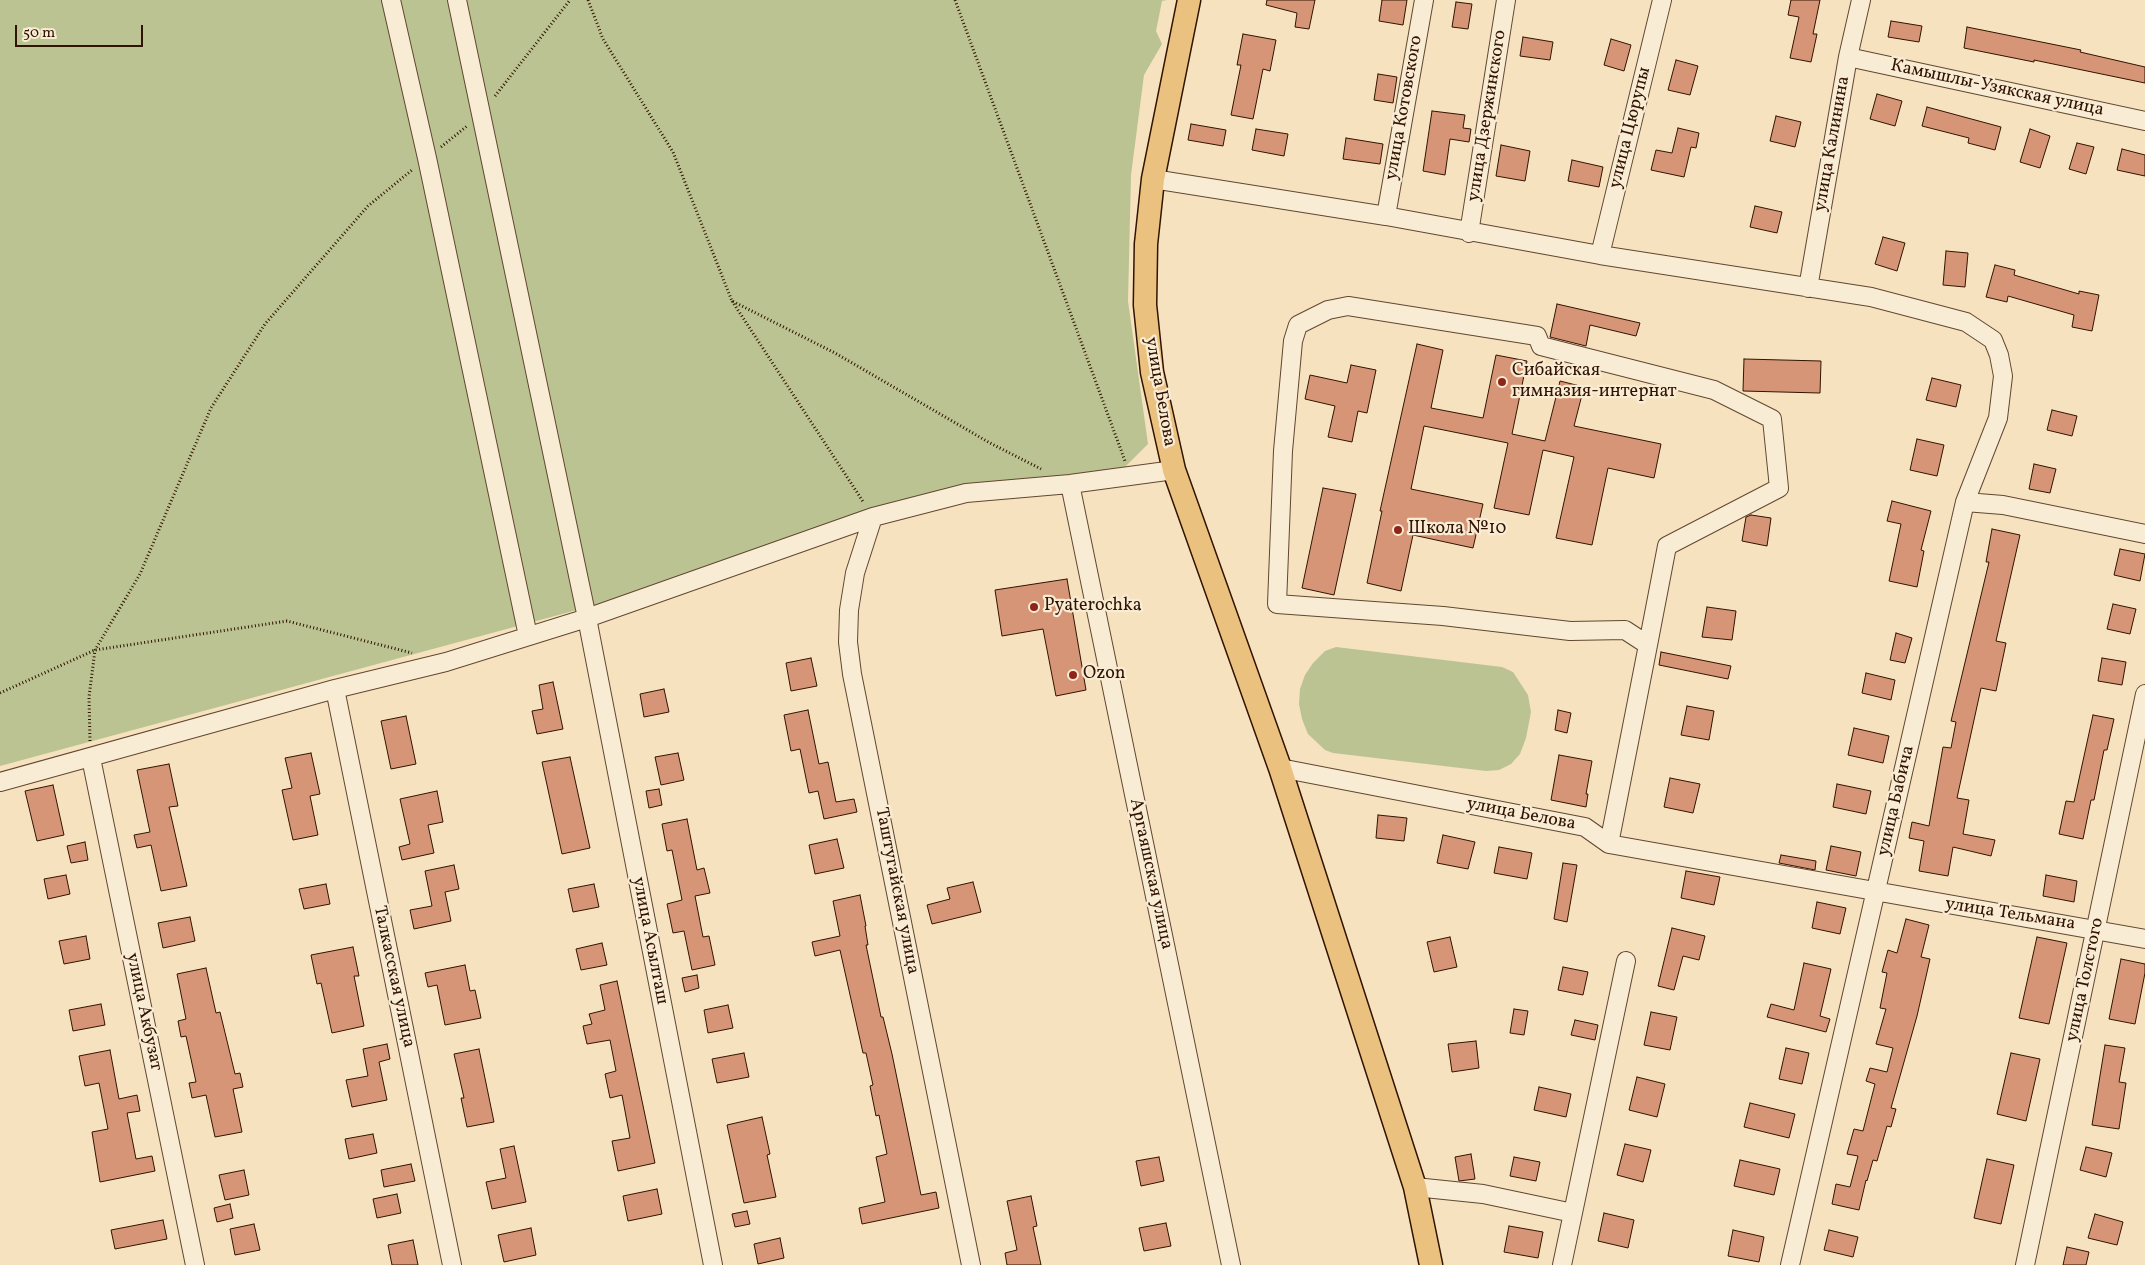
<!DOCTYPE html>
<meta charset="utf-8">
<style>
body{margin:0}
#map{position:relative;width:2145px;height:1265px;overflow:hidden;background:#f6e2be;font-family:Vollkorn,serif}
canvas{display:block}
.scale{position:absolute;left:15px;top:25px;width:128px;height:22px;box-sizing:border-box;border:2px solid #311301;border-top:0;padding-left:6px;font-size:15px;line-height:18px;white-space:nowrap;color:#311301;-webkit-text-stroke:4px #f9ecd5;paint-order:stroke}
</style>
<div id="map">
<canvas width="2145" height="1265"></canvas>
<div class="scale">50 m</div>
</div>
<script>
const c = document.querySelector('canvas').getContext('2d');
c.lineJoin = 'round';
function fill(path, color) { c.fillStyle = color; c.fill(path, 'evenodd'); }
const poly = rows => new Path2D(rows.map(r => 'M' + r).join(''));
function strokePath(path, color, width, dash) { c.strokeStyle = color; c.lineWidth = width; c.lineCap = dash ? 'butt' : 'round'; c.setLineDash(dash || []); c.stroke(path); }
function label(font, color, halo, rows, align = 'center') {
  c.font = font + ' Vollkorn,serif'; c.lineWidth = 4.5; c.setLineDash([]); c.textBaseline = 'middle'; c.strokeStyle = halo; c.fillStyle = color; for (const [text, x, y, turn = 0] of rows) {
    c.save(); c.translate(x, y); c.rotate((+turn || 0) * Math.PI / 180); c.textAlign = isNaN(turn) ? turn : align; if (halo) c.strokeText(text, 0, 0); c.fillText(text, 0, 0); c.restore();
  }
}
fill(poly([
 [0,0,1167,0,1162,1,1156,31,1162,44,1144,75,1131,175,1128,301,1148,444,1121,471,959,503,577,610,0,766],
 [1336,647,1502,667,1513,672,1528,695,1531,712,1526,738,1520,754,1511,764,1499,770,1486,771,1333,753,1325,750,1308,734,1302,719,1299,704,1300,689,1305,675,1313,663,1325,651]
]), '#bbc392');
const building = poly([
 [1267,0,1315,0,1309,29,1295,27,1297,13,1266,5,1267,0],
 [1382,0,1407,0,1403,25,1379,21,1382,0],
 [1791,0,1820,0,1813,34,1817,34,1811,62,1790,58,1799,17,1788,15,1791,0],
 [1456,2,1472,4,1468,29,1452,27,1456,2],
 [1891,21,1922,26,1919,42,1888,37,1891,21],
 [1967,27,2081,50,2080,52,2145,67,2145,83,2034,60,2034,62,1964,48,1967,27],
 [1243,34,1276,40,1270,71,1263,69,1253,119,1231,115,1241,65,1237,65,1243,34],
 [1523,37,1553,42,1550,60,1520,56,1523,37],
 [1611,39,1631,45,1624,71,1604,65,1611,39],
 [1676,60,1698,66,1690,95,1668,90,1676,60],
 [1378,74,1397,77,1393,103,1374,100,1378,74],
 [1877,94,1902,101,1895,126,1870,119,1877,94],
 [1927,107,2001,127,1995,150,1968,143,1969,138,1922,126,1927,107],
 [1432,111,1465,115,1463,128,1471,129,1469,142,1450,139,1445,175,1423,171,1432,111],
 [1776,116,1801,122,1795,147,1770,141,1776,116],
 [1191,124,1226,130,1223,146,1188,140,1191,124],
 [1678,128,1699,133,1696,148,1691,147,1684,177,1651,170,1656,150,1672,153,1678,128],
 [1256,129,1288,134,1284,156,1252,150,1256,129],
 [2030,129,2050,136,2040,168,2020,162,2030,129],
 [1346,138,1383,144,1380,164,1343,159,1346,138],
 [2077,143,2094,147,2086,174,2069,169,2077,143],
 [1501,145,1530,151,1525,181,1496,176,1501,145],
 [2122,149,2145,155,2145,176,2117,170,2122,149],
 [1572,160,1603,167,1599,187,1568,181,1572,160],
 [1755,206,1782,212,1777,233,1750,227,1755,206],
 [1883,237,1905,243,1897,271,1875,264,1883,237],
 [1946,251,1968,253,1965,287,1943,285,1946,251],
 [1995,265,2015,270,2014,275,2079,294,2079,291,2099,295,2092,331,2072,327,2074,315,2008,296,2007,302,1986,297,1995,265],
 [1557,304,1640,323,1636,336,1590,325,1586,346,1550,337,1557,304],
 [1417,344,1443,350,1431,408,1483,418,1496,355,1527,361,1512,434,1545,441,1560,381,1584,387,1574,426,1661,444,1654,478,1608,468,1592,545,1556,538,1574,457,1543,450,1529,515,1494,508,1508,443,1424,426,1411,489,1483,504,1473,548,1413,535,1401,591,1367,583,1382,511,1380,511,1417,344],
 [1744,359,1821,361,1820,393,1743,391,1744,359],
 [1351,365,1376,370,1367,413,1358,411,1352,442,1328,437,1335,406,1305,399,1310,375,1347,383,1351,365],
 [1932,378,1961,385,1956,407,1926,400,1932,378],
 [2052,410,2077,416,2072,436,2047,430,2052,410],
 [1917,439,1944,445,1937,476,1910,470,1917,439],
 [2034,464,2056,469,2050,493,2029,489,2034,464],
 [1323,488,1356,494,1334,595,1302,588,1323,488],
 [1892,501,1931,511,1921,550,1924,551,1917,587,1889,581,1901,524,1887,521,1892,501],
 [1751,515,1771,518,1767,546,1742,541,1746,517,1751,515],
 [1992,529,2020,535,1996,641,2006,643,1996,691,1981,688,1957,798,1969,800,1963,834,1995,840,1991,856,1953,847,1948,876,1919,871,1924,841,1909,838,1912,822,1929,826,1943,747,1951,748,1956,722,1951,721,1989,562,1986,562,1992,529],
 [2120,549,2145,554,2140,581,2114,575,2120,549],
 [1067,579,1086,690,1056,696,1043,629,1002,636,995,590,1067,579],
 [2113,604,2136,609,2130,634,2107,629,2113,604],
 [1707,607,1736,611,1732,640,1702,637,1707,607],
 [1896,633,1912,638,1905,663,1890,660,1896,633],
 [1661,652,1731,666,1728,679,1659,665,1661,652],
 [811,658,817,686,791,691,786,663,811,658],
 [2102,658,2126,662,2122,685,2098,681,2102,658],
 [1866,673,1895,680,1891,700,1862,693,1866,673],
 [553,682,563,729,537,734,532,711,543,709,539,685,553,682],
 [664,689,669,712,644,717,640,694,664,689],
 [1687,706,1714,711,1709,740,1681,735,1687,706],
 [808,710,819,764,828,762,836,802,854,799,857,812,824,819,818,791,809,793,800,749,791,751,784,715,808,710],
 [1558,710,1571,713,1567,733,1555,730,1558,710],
 [2093,715,2114,719,2107,750,2104,750,2094,800,2091,800,2083,839,2059,834,2066,801,2074,802,2093,715],
 [406,716,416,764,391,769,381,721,406,716],
 [1854,728,1889,736,1883,763,1848,755,1854,728],
 [311,753,320,794,310,796,318,835,293,840,282,790,292,788,285,758,311,753],
 [678,753,684,780,661,785,655,757,678,753],
 [1559,755,1592,761,1586,794,1588,794,1586,807,1551,800,1559,755],
 [570,757,590,848,562,854,542,762,570,757],
 [169,764,178,806,169,807,187,886,161,891,151,845,137,848,134,835,150,832,137,770,169,764],
 [1670,778,1700,784,1693,813,1664,807,1670,778],
 [1837,784,1871,791,1866,814,1833,807,1837,784],
 [53,785,64,835,37,841,25,791,53,785],
 [659,789,662,805,649,808,646,791,659,789],
 [437,791,443,822,428,825,434,853,402,860,399,847,410,844,400,799,437,791],
 [1378,815,1407,818,1404,841,1376,838,1378,815],
 [687,819,697,870,704,868,710,893,695,896,703,937,709,936,715,965,692,970,684,931,673,933,667,904,682,900,672,850,667,851,662,824,687,819],
 [1443,835,1475,842,1468,869,1437,863,1443,835],
 [837,839,844,868,815,874,809,845,837,839],
 [85,842,88,860,71,863,67,846,85,842],
 [1831,846,1861,852,1856,876,1826,870,1831,846],
 [1499,847,1532,853,1527,879,1494,873,1499,847],
 [1781,855,1816,861,1815,870,1779,863,1781,855],
 [1563,863,1577,865,1567,922,1554,919,1563,863],
 [454,865,459,889,445,892,451,921,414,929,410,910,432,906,425,871,454,865],
 [1686,871,1720,877,1714,905,1681,898,1686,871],
 [66,875,70,894,48,899,44,879,66,875],
 [2046,875,2077,881,2074,902,2043,896,2046,875],
 [973,882,981,912,932,924,927,905,950,899,947,888,973,882],
 [326,884,330,904,304,909,299,889,326,884],
 [594,884,599,907,573,912,568,889,594,884],
 [860,895,866,926,865,926,868,945,866,945,881,1017,883,1017,892,1054,921,1195,936,1192,939,1208,862,1224,859,1208,885,1202,876,1157,887,1154,879,1115,876,1116,870,1086,873,1085,866,1053,863,1053,840,950,815,956,812,942,840,936,833,901,860,895],
 [1817,902,1846,908,1840,934,1812,928,1817,902],
 [190,917,195,941,163,948,158,923,190,917],
 [1906,919,1929,925,1921,957,1930,959,1917,1016,1891,1108,1896,1109,1891,1127,1887,1126,1877,1161,1873,1160,1867,1181,1866,1180,1859,1210,1832,1204,1836,1184,1850,1187,1858,1156,1847,1154,1854,1129,1863,1131,1875,1084,1866,1081,1870,1068,1887,1072,1893,1048,1876,1044,1886,1009,1880,1008,1887,973,1882,972,1888,950,1897,953,1906,919],
 [1672,928,1705,936,1699,960,1683,956,1674,990,1658,986,1672,928],
 [86,936,90,959,64,964,59,941,86,936],
 [1450,937,1457,967,1434,972,1427,942,1450,937],
 [2037,937,2067,943,2049,1024,2019,1018,2037,937],
 [602,943,607,965,581,970,576,949,602,943],
 [353,947,359,976,354,976,364,1026,332,1033,321,983,317,984,311,955,353,947],
 [2121,959,2145,964,2145,973,2135,1024,2109,1019,2121,959],
 [1804,963,1831,969,1820,1016,1830,1019,1826,1032,1767,1017,1771,1004,1794,1010,1804,963],
 [465,965,470,991,475,990,481,1018,445,1025,437,985,428,987,425,973,465,965],
 [1563,967,1588,972,1583,995,1558,990,1563,967],
 [206,968,216,1013,220,1012,235,1074,240,1073,243,1087,233,1089,242,1132,215,1137,206,1095,192,1098,189,1083,196,1082,186,1036,181,1037,178,1021,186,1019,177,974,206,968],
 [697,975,699,988,685,992,682,978,697,975],
 [617,981,655,1163,618,1171,612,1141,630,1138,622,1095,610,1098,605,1074,616,1071,610,1040,587,1044,583,1026,592,1024,589,1014,605,1010,600,985,617,981],
 [101,1004,105,1025,73,1031,69,1010,101,1004],
 [728,1005,733,1028,708,1033,704,1010,728,1005],
 [1514,1009,1528,1011,1524,1035,1510,1033,1514,1009],
 [1651,1012,1677,1017,1670,1050,1644,1045,1651,1012],
 [1575,1020,1598,1025,1595,1040,1571,1035,1575,1020],
 [1476,1041,1479,1068,1452,1072,1448,1044,1476,1041],
 [387,1044,390,1059,379,1062,387,1100,352,1107,346,1080,368,1076,363,1049,387,1044],
 [2105,1045,2125,1048,2119,1082,2126,1083,2119,1129,2092,1125,2105,1045],
 [1786,1048,1809,1053,1802,1084,1779,1079,1786,1048],
 [479,1049,494,1122,467,1127,461,1098,464,1098,454,1054,479,1049],
 [110,1050,119,1099,137,1095,140,1111,127,1113,136,1159,152,1156,155,1171,100,1182,92,1132,108,1129,99,1083,85,1086,79,1056,110,1050],
 [744,1053,749,1077,717,1083,712,1059,744,1053],
 [2011,1053,2040,1059,2026,1121,1997,1114,2011,1053],
 [1637,1077,1665,1084,1657,1117,1629,1110,1637,1077],
 [1539,1087,1571,1094,1566,1117,1534,1110,1539,1087],
 [1750,1103,1795,1114,1789,1138,1744,1127,1750,1103],
 [762,1117,770,1154,767,1155,776,1197,744,1203,727,1125,762,1117],
 [373,1134,377,1153,349,1159,345,1139,373,1134],
 [1625,1144,1651,1150,1643,1182,1617,1175,1625,1144],
 [514,1146,526,1202,492,1209,486,1182,506,1178,500,1149,514,1146],
 [2086,1147,2112,1153,2106,1177,2080,1170,2086,1147],
 [1471,1154,1475,1179,1459,1181,1455,1157,1471,1154],
 [1159,1157,1164,1181,1141,1186,1136,1161,1159,1157],
 [1514,1157,1540,1162,1536,1181,1510,1176,1514,1157],
 [1987,1159,2014,1165,2001,1224,1974,1218,1987,1159],
 [1740,1160,1780,1169,1774,1195,1734,1186,1740,1160],
 [411,1164,415,1181,384,1187,381,1170,411,1164],
 [244,1170,249,1195,225,1200,219,1175,244,1170],
 [657,1189,662,1214,628,1221,623,1196,657,1189],
 [397,1194,401,1213,377,1218,373,1199,397,1194],
 [1031,1196,1037,1226,1033,1227,1041,1265,1007,1265,1005,1253,1017,1250,1007,1201,1031,1196],
 [230,1204,233,1218,217,1222,214,1208,230,1204],
 [747,1211,750,1224,735,1227,732,1214,747,1211],
 [1604,1213,1634,1220,1628,1248,1598,1241,1604,1213],
 [2095,1214,2123,1222,2117,1245,2088,1238,2095,1214],
 [163,1220,167,1239,115,1249,111,1230,163,1220],
 [1166,1223,1171,1246,1144,1251,1139,1228,1166,1223],
 [254,1224,260,1250,235,1255,230,1229,254,1224],
 [1509,1226,1543,1232,1538,1258,1504,1252,1509,1226],
 [531,1228,536,1255,504,1262,498,1235,531,1228],
 [1733,1230,1764,1237,1759,1262,1728,1256,1733,1230],
 [1829,1230,1858,1237,1853,1257,1824,1250,1829,1230],
 [780,1238,784,1258,758,1264,754,1244,780,1238],
 [413,1240,418,1265,392,1265,388,1245,413,1240],
 [2067,1247,2089,1252,2086,1265,2063,1265,2067,1247]
]);
fill(building, '#d69577');
strokePath(building, '#311301', 1);
const minor = poly([
 [391,0,427,158,528,636],
 [457,0,587,618,713,1265],
 [1848,57,2145,121],
 [1153,179,1386,216,1600,255,1871,297,1966,322,1993,340,1999,355,2003,376,1998,418,1965,502,1790,1265],
 [1386,216,1424,0],
 [1469,233,1506,0],
 [1600,255,1662,0],
 [1808,288,1848,57,1861,0],
 [1070,484,1231,1265],
 [1965,502,2003,505,2145,534],
 [873,517,855,573,849,610,848,642,852,674,971,1265],
 [335,689,452,1265],
 [91,758,195,1265],
 [1280,768,1585,827,1609,844,2145,939],
 [0,782,335,689,446,662,587,618,873,517,966,493,1070,484,1174,470],
 [1609,844,1648,645,1667,546,1779,488,1772,419,1714,390,1541,346,1537,336,1348,306,1328,310,1298,325,1293,341,1283,451,1277,604,1443,616,1570,631,1625,630,1648,645],
 [1415,1187,1483,1194,1573,1213],
 [1562,1265,1626,961],
 [2025,1265,2145,694]
]);
const major = poly([
 [1189,0,1153,179,1146,244,1145,305,1152,372,1174,470,1280,768,1415,1187,1431,1265]
]);
strokePath(minor, '#624730', 20);
strokePath(major, '#311301', 25);
strokePath(poly([
 [588,0,603,39,673,152,732,301,835,353,990,443,1041,469],
 [955,0,1125,461],
 [495,96,570,0],
 [441,147,467,126],
 [732,301,864,503],
 [0,693,95,650,287,621,412,653],
 [90,741,89,697,95,650,140,574,211,408,265,324,368,206,412,170]
]), '#311301', 3, [1, 2.5]);
strokePath(minor, '#f9ecd5', 18);
strokePath(major, '#ebc17f', 22);
for (const [x, y, r, color] of [
 [1502,382,5,"#8f2418"],
 [1398,530,5,"#8f2418"],
 [1034,607,5,"#8f2418"],
 [1073,675,5,"#8f2418"]
]) { const dot = new Path2D(); dot.arc(x, y, r, 0, 2 * Math.PI); c.fillStyle = color; c.fill(dot); strokePath(dot, '#f9ecd5', 2); }
label('18px', '#311301', '#f9ecd5', [
 ["Камышлы-Узякская улица",1997,89,12],
 ["улица Котовского",1405,108,-80],
 ["улица Дзержинского",1488,116,-81],
 ["улица Цюрупы",1631,128,-76],
 ["улица Калинина",1833,144,-80],
 ["улица Белова",1159,392,80],
 ["улица Бабича",1897,801,-77],
 ["улица Белова",1521,815,11],
 ["Аргаяшская улица",1150,874,78],
 ["Таштугайская улица",896,891,79],
 ["улица Тельмана",2010,915,9],
 ["улица Асылташ",649,941,79],
 ["Талкасская улица",393,977,78],
 ["улица Толстого",2086,980,-78],
 ["улица Акбузат",143,1012,78]
]);
label('18px', '#311301', '#f9ecd5', [
 ["Сибайская",1512,372],
 ["гимназия-интернат",1512,393],
 ["Школа №10",1408,530],
 ["Pyaterochka",1044,607],
 ["Ozon",1083,675]
], 'left');
</script>
